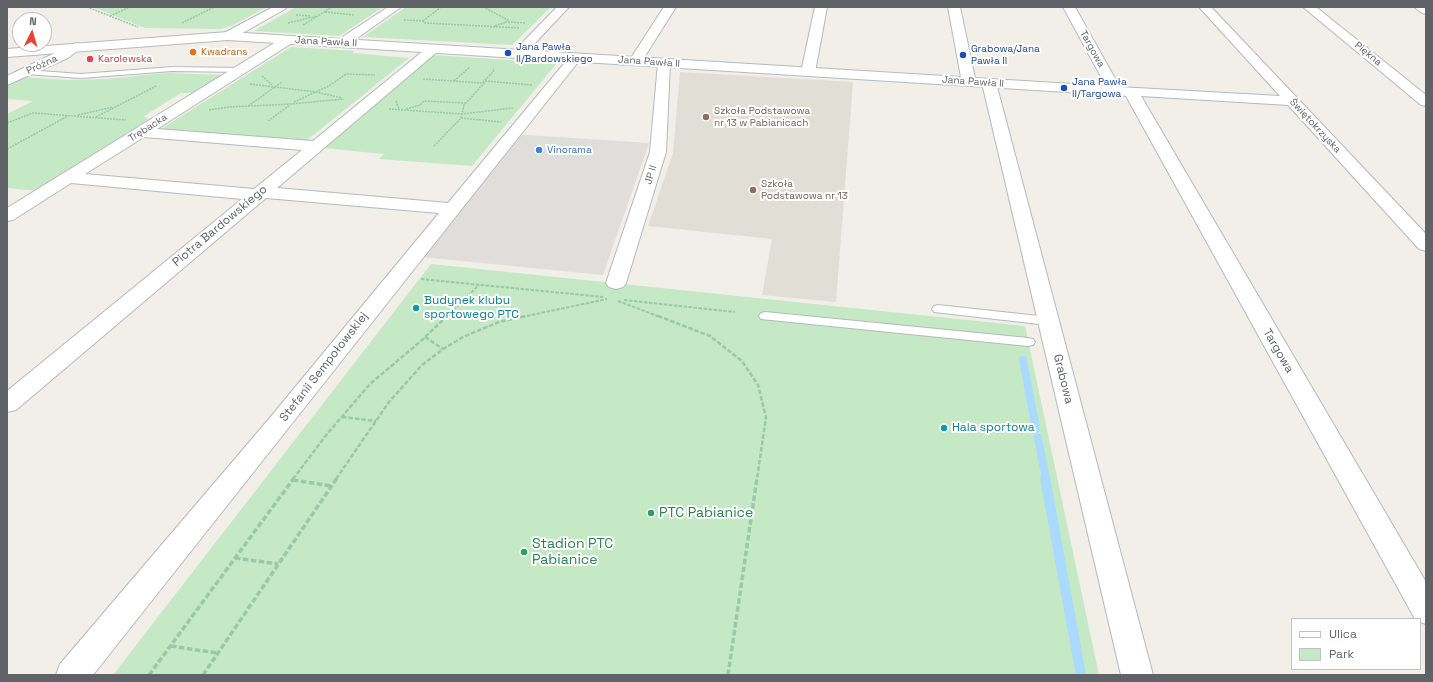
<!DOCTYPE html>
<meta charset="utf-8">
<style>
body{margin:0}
#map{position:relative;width:1433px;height:682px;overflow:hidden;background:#f1efe8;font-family:"Space Grotesk",sans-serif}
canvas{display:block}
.frame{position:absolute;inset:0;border:8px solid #5f6368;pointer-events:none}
.legend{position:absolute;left:1291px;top:618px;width:130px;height:52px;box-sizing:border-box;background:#fff;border:1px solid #bfc1c3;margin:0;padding:5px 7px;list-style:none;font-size:12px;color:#5f6368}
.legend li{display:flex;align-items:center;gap:8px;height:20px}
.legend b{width:20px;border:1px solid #bfc1c3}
.north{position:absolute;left:12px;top:12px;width:40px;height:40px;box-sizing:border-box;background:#fff;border:1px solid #bfc1c3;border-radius:50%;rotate:5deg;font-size:11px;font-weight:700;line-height:16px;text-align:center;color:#5f6368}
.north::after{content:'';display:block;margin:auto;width:14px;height:18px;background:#ea4335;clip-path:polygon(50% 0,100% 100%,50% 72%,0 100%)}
</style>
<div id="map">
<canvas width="1433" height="682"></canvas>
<div class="frame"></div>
<ul class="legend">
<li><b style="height:5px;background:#fff"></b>Ulica</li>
<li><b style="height:11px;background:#c5e8c5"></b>Park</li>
</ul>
<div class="north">N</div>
</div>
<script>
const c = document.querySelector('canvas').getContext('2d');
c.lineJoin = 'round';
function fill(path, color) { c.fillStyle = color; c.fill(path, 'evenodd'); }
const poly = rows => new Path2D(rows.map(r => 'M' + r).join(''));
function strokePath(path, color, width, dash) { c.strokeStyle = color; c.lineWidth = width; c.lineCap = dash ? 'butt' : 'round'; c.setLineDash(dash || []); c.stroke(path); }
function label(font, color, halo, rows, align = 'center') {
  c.font = font + ' "Space Grotesk",sans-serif'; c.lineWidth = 4; c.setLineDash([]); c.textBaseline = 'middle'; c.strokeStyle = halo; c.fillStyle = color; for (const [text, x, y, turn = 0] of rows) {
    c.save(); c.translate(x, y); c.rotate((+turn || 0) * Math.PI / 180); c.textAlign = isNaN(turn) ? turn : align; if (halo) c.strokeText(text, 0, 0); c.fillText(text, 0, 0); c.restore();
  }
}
fill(poly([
 [512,134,649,143,603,275,411,256]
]), '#e0deda');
fill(poly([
 [680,72,853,82,836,302,762,295,772,239,648,226,673,153]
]), '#e1ded6');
fill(poly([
 [93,7,267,7,231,26,221,29,145,28],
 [296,7,383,7,339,36,254,31],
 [406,7,551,7,512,45,363,37],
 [291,47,355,51,352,53,409,58,306,141,161,129],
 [432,55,557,63,472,166,379,159,384,154,323,148],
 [166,73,225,75,195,93,181,93,144,116,150,121,38,191,7,188,7,114,33,101,7,99,7,84,22,77,68,80,106,79],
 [431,264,1025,326,1099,675,113,675]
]), '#c5e8c5');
strokePath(poly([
 [1023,360,1036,429],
 [1038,438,1046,479]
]), '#aadaff', 8);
strokePath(poly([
 [1045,478,1081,675]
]), '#aadaff', 10);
const lane = poly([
 [172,67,242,68,246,70,242,72,172,71,81,78,26,74,22,72,26,70,81,74,172,67],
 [938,305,1048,317,1052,318,1054,321,1052,324,1048,325,934,312,932,309,934,306,938,305],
 [765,312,1028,338,1033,339,1035,342,1033,345,1028,346,761,319,759,316,761,313,765,312]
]);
const street = poly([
 [273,7,287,7,285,9,232,39,224,39,222,36,224,33,273,7],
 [388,7,401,7,346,46,338,46,336,43,338,40,388,7],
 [557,7,569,7,522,57,514,57,512,54,514,51,557,7],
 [664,7,676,7,640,64,630,64,629,61,664,7],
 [815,7,827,7,815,72,813,75,808,76,803,75,801,72,815,7],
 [1199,7,1211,7,1426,234,1426,251,1419,249,1288,105,1141,96,1426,582,1426,624,1420,622,1420,619,1415,619,1126,96,1114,94,1112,91,1114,88,1119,87,1280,96,1199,7],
 [1303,7,1316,7,1426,95,1426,106,1421,105,1303,7],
 [1414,7,1426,7,1426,14,1422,13,1414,7],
 [288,36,292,37,294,40,292,43,157,129,313,141,429,46,437,46,439,49,437,52,277,188,448,203,572,54,580,54,582,57,93,675,56,675,60,664,268,420,439,213,266,198,16,410,7,412,7,391,242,199,71,183,13,220,7,221,7,208,284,37,288,36],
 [144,137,302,150,254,189,85,174,144,137],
 [76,43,80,44,82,47,68,58,7,85,7,76,76,43],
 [664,59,669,60,670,63,666,152,626,283,623,287,616,289,609,287,606,283,650,152,658,63,659,60,664,59],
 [989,79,994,80,996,83,1153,675,1121,675,982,83,984,80,989,79]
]);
const secondary = poly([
 [948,7,960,7,975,78,1106,86,1063,7,1075,7,1122,91,1120,94,1115,95,228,40,7,57,7,49,228,32,961,77,948,7]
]);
strokePath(lane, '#b5b8bc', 2);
strokePath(street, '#b5b8bc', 2);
strokePath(secondary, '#b6babf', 2);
strokePath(poly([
 [87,7,138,27],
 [483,7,508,20,506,22,525,23],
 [325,12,354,15],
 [296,15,311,16],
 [110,16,130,7],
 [404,20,423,21,425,23,520,28],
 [423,21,441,7],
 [182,23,214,7],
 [288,23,317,16],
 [303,25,332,7],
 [495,26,506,22],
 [262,76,272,85],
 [423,79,482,83,493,72,494,68],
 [454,81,470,67],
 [250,84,316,92,342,98],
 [396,101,399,109],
 [294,102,329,86,346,74,375,75],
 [248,106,282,82],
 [389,109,462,114,464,105,486,81,532,85],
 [406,109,420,105,424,101,465,103],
 [209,110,229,107,291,104,344,99],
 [78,115,113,107],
 [96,117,156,86],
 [461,118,462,114,513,108],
 [268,121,290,105],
 [7,123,33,113,126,120],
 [434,146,461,118,501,122],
 [7,149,68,116]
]), '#9cc7a9', 1.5, [2, 1]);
strokePath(poly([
 [421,279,603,297],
 [624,300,735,312],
 [618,301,660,317],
 [446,317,479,285],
 [522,317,607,299]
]), '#9cc7a9', 2, [3.5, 1.5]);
strokePath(poly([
 [658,316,710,336,742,361,758,385,766,417,757,479],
 [425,337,443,349],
 [342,417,376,421],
 [293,479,327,434,370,384,422,340,447,316],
 [336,479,389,402,422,365,443,349,463,337,499,322,526,316]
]), '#9cc7a9', 2.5, [4.5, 2]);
strokePath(poly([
 [293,480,331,486],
 [235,558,278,564],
 [171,646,217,653],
 [149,675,294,478],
 [203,675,337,478],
 [728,675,757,478]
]), '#9cc7a9', 3.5, [5.5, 2.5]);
fill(lane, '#fff');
fill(street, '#fff');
fill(secondary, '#fff');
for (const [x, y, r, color] of [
 [193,52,4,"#e8710a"],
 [508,53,4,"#1a4fb4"],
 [963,55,4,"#1a4fb4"],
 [90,59,4,"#e0444e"],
 [1064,88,4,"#1a4fb4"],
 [706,117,4,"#8d6e63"],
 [539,150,4,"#3f7fe0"],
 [753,190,4,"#8d6e63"],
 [416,308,4,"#0f9aa8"],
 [944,428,4,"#0f9aa8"],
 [651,513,4,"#2e9e5b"],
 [524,552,4,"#2e9e5b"]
]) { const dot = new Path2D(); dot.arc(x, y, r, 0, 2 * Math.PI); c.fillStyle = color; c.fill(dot); strokePath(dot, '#fff', 1.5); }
label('10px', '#5f6368', '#fff', [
 ["Jana Pawła II",326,42,3],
 ["Targowa",1092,49,61],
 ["Piękna",1368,54,39],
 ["Jana Pawła II",649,62,4],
 ["Próżna",42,65,-25],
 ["Jana Pawła II",973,82,4],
 ["Świętokrzyska",1315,126,47],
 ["Trębacka",148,128,-32],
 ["JP II",651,175,-73]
]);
label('10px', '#164399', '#fff', [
 ["Jana Pawła",516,47],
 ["II/Bardowskiego",516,59],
 ["Grabowa/Jana",971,49],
 ["Pawła II",971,61],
 ["Jana Pawła",1072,82],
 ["II/Targowa",1072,94]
], 'left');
label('10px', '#c56008', '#fff', [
 ["Kwadrans",201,52]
], 'left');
label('10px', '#be3a42', '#fff', [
 ["Karolewska",98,59]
], 'left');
label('10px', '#785e54', '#fff', [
 ["Szkoła Podstawowa",714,111],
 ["nr 13 w Pabianicach",714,123],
 ["Szkoła",761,184],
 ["Podstawowa nr 13",761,196]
], 'left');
label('10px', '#366cbe', '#fff', [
 ["Vinorama",547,150]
], 'left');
label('12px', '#5f6368', '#fff', [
 ["Piotra Bardowskiego",220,226,-40],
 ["Targowa",1278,351,60],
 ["Stefanii Sempołowskiej",324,367,-52],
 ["Grabowa",1063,379,76]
]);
label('12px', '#0d838f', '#fff', [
 ["Budynek klubu",424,301],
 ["sportowego PTC",424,315],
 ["Hala sportowa",952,428]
], 'left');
label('14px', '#27864d', '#fff', [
 ["PTC Pabianice",659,513],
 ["Stadion PTC",532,544],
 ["Pabianice",532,560]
], 'left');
</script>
